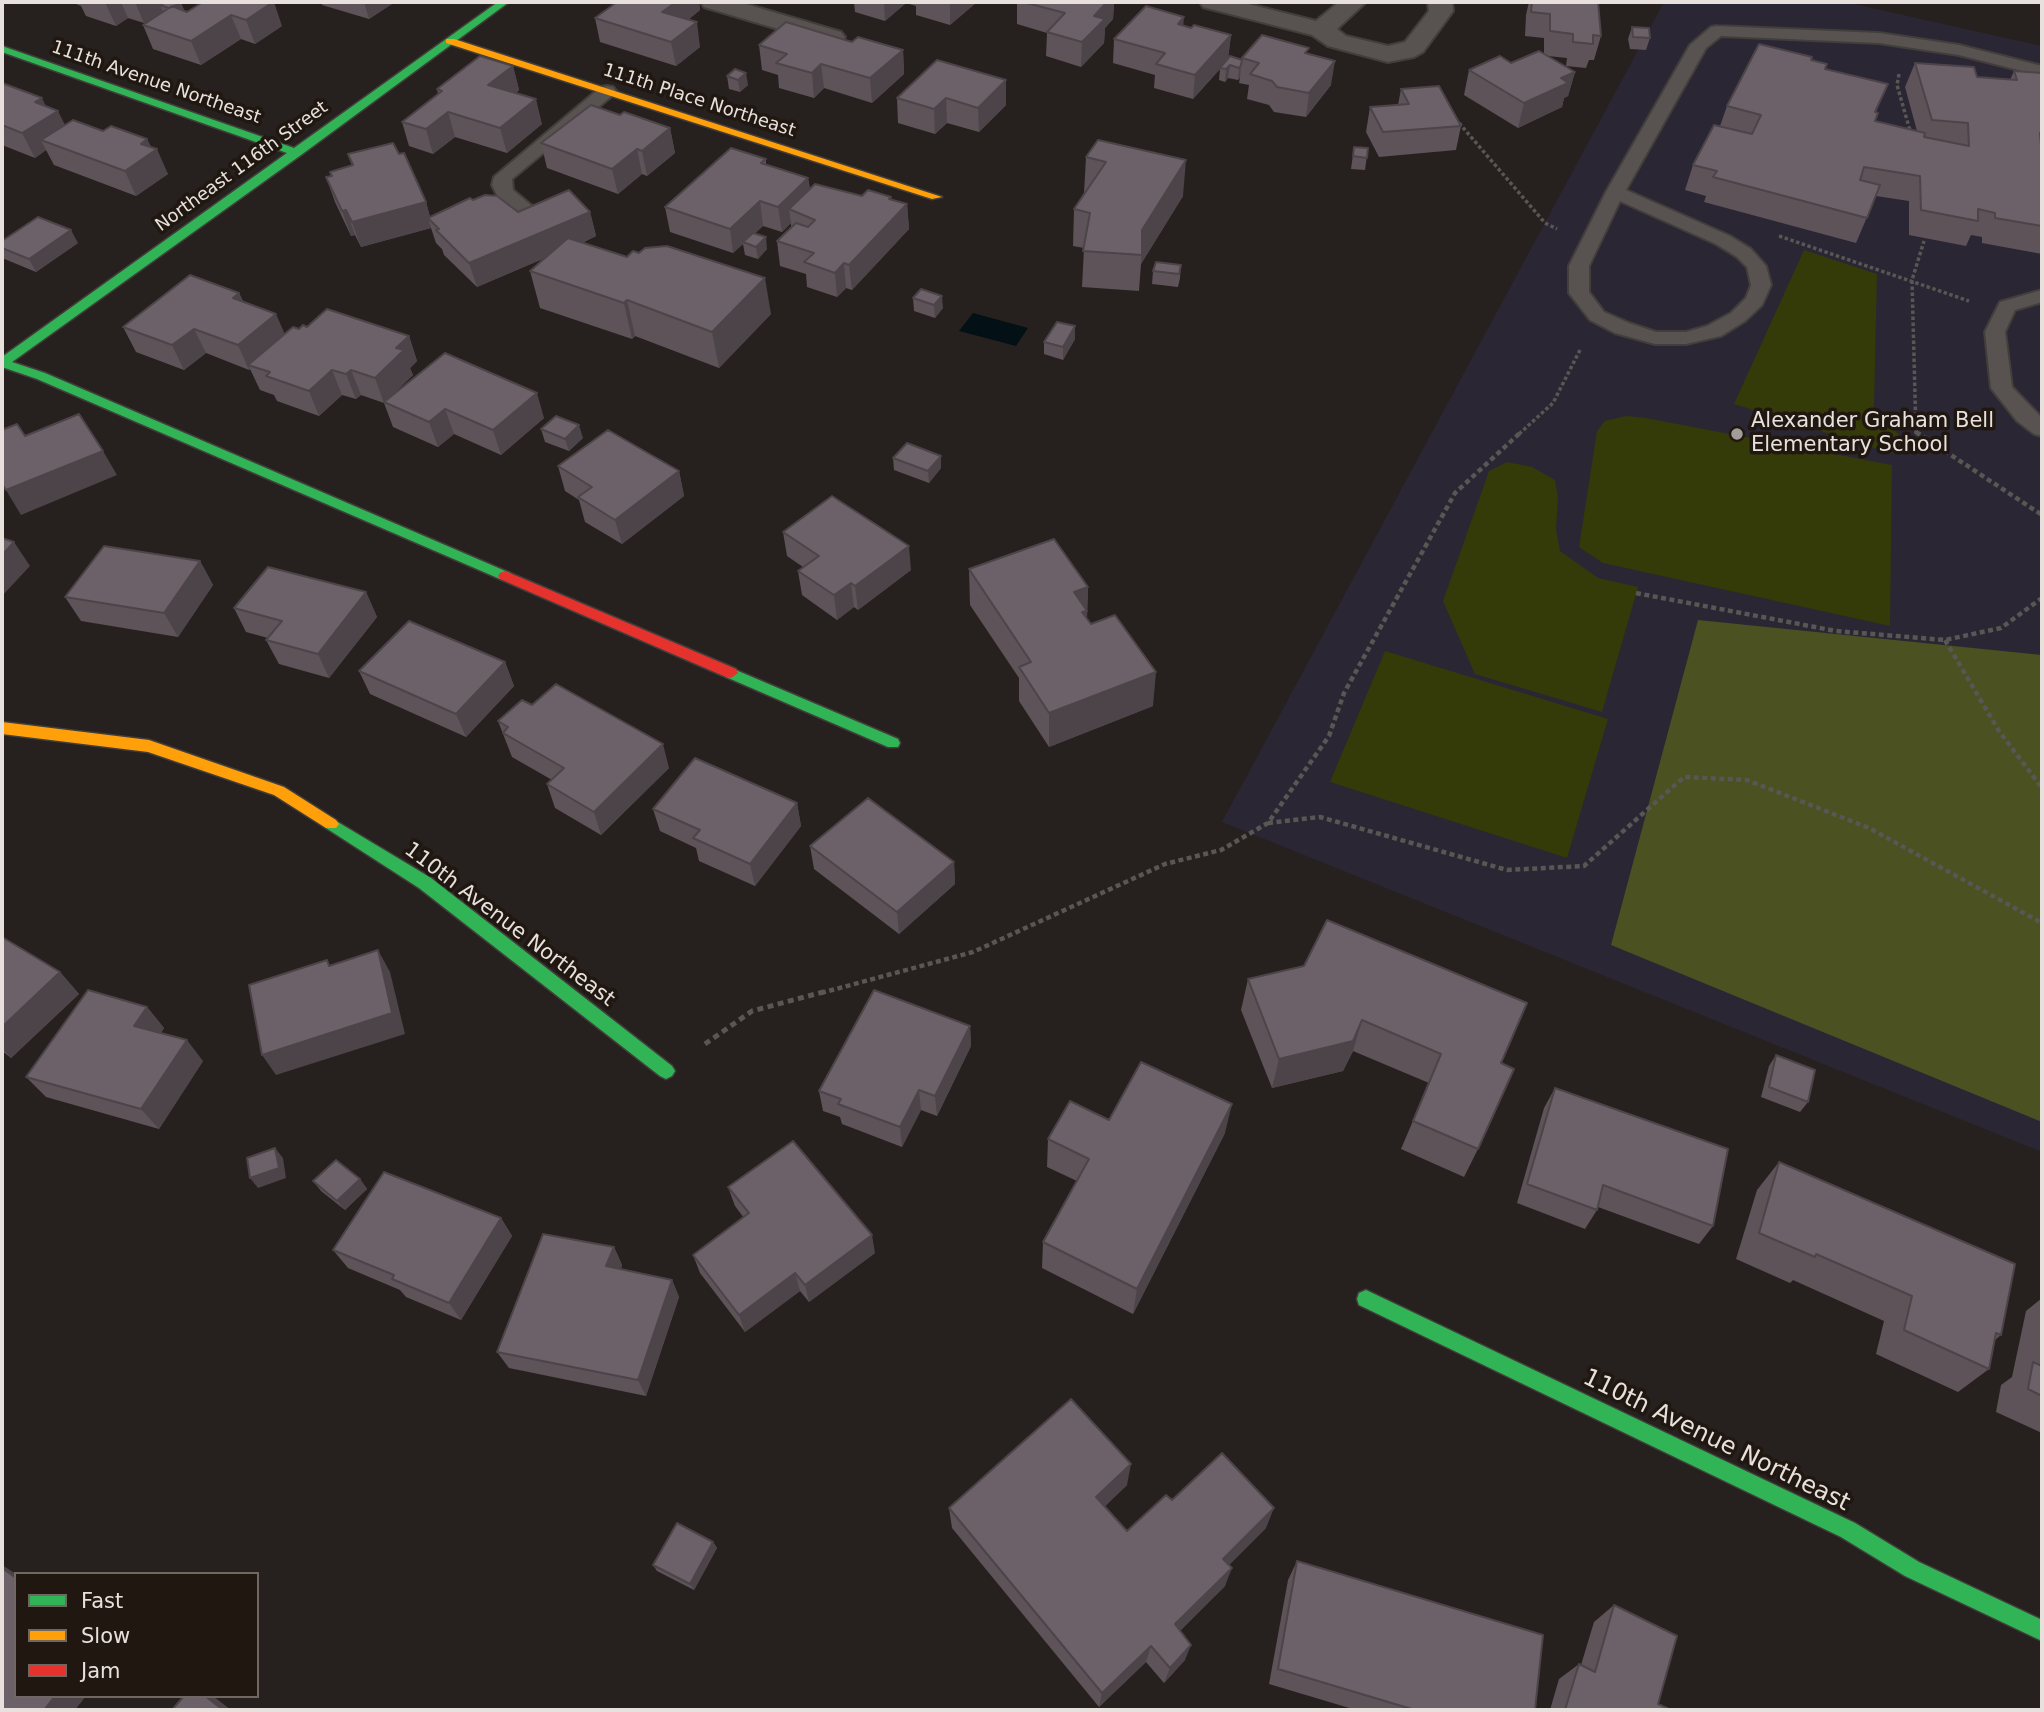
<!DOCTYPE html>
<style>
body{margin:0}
#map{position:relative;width:2044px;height:1712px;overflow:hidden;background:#26211e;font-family:"DejaVu Sans",sans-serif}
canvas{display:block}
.frame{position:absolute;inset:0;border:4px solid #e7e0dc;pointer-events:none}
.legend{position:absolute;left:14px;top:1572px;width:245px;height:126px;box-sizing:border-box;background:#211711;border:2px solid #706762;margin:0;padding:9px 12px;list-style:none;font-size:21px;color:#e7e0dc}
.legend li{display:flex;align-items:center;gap:14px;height:35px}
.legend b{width:35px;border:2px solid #706762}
</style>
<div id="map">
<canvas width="2044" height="1712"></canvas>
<div class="frame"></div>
<ul class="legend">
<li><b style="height:9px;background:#30b455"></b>Fast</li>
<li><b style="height:9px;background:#ff9f0a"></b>Slow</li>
<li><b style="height:9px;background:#e5322d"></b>Jam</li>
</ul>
</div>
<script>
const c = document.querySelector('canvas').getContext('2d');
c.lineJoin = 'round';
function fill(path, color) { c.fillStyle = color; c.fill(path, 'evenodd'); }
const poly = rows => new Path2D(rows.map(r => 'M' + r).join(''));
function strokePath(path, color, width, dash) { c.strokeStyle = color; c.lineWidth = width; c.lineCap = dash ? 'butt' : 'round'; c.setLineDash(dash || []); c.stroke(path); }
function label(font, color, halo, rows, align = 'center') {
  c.font = font + ' "DejaVu Sans",sans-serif'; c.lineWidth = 7; c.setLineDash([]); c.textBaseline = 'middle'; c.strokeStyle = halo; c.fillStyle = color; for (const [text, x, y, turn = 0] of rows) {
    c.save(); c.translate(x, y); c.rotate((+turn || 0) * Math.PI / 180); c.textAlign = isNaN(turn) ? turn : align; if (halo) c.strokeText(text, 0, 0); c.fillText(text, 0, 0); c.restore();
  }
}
fill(poly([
 [1664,2,1845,2,2042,46,2042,1152,1222,822]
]), '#2a2634');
fill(poly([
 [1804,250,1877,274,1874,408,1901,437,1894,454,1734,404],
 [1626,416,1646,418,1892,465,1890,626,1603,563,1579,547,1597,431,1605,421],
 [1507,462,1532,467,1555,480,1558,498,1556,529,1560,551,1598,578,1638,587,1602,712,1475,674,1443,601,1489,471],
 [1385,651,1608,719,1567,858,1330,782]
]), '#353a09');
fill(poly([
 [1698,620,2042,655,2042,1122,1611,945]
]), '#4b5121');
fill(poly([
 [973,313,1028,328,1016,346,959,331]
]), '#031117');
const lane = poly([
 [1717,26,1879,33,1959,45,2042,66,2042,76,1959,55,1879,43,1721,36,1706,48,1626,190,1730,236,1751,249,1766,266,1771,285,1762,305,1745,321,1721,336,1686,344,1655,344,1615,333,1590,320,1569,293,1569,266,1606,192,1690,45,1711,27,1717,26],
 [1620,201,1716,244,1737,257,1747,267,1751,285,1746,298,1731,313,1707,326,1686,332,1656,332,1629,323,1604,312,1589,292,1589,266,1620,201],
 [607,86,613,87,616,91,613,95,512,179,513,190,545,217,542,221,528,221,498,197,492,185,494,177,601,87,607,86],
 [2042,290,2042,302,2015,310,2005,332,2012,387,2042,418,2042,436,2034,434,2017,421,1991,388,1985,332,2000,302,2042,290]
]);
const street = poly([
 [701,2,739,2,841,32,845,37,841,42,832,45,704,7,701,2],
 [1200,2,1240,2,1316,21,1339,2,1366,2,1337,29,1346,36,1388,46,1405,42,1429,11,1428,2,1452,2,1453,11,1423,52,1414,57,1388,62,1328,46,1312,35,1203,7,1200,2]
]);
const fast = poly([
 [498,2,509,2,301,155,12,362,45,373,510,573,512,576,510,579,500,579,37,379,2,367,2,357,287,153,2,52,2,46,294,148,498,2],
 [731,668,898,739,900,743,898,747,888,747,726,677,724,673,731,668],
 [331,818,431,878,672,1066,675,1071,672,1076,666,1079,660,1076,419,888,326,828,323,824,326,820,331,818],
 [1366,1290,1855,1523,1919,1562,2042,1620,2042,1641,1905,1576,1841,1537,1359,1305,1357,1299,1359,1293,1366,1290]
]);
const slow = poly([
 [446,39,454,39,942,197,932,199,446,43,446,39],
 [2,722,149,740,284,787,336,820,339,824,336,828,326,828,274,795,148,752,2,734,2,722]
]);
const jam = poly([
 [505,571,736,669,738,673,731,678,726,677,500,579,498,576,500,573,505,571]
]);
strokePath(lane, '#423e3b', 4);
strokePath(street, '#423e3b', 4);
strokePath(fast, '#423e3b', 3);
strokePath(slow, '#423e3b', 3);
strokePath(jam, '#423e3b', 3);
strokePath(poly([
 [1899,74,1897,85,1911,134],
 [1459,123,1545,223,1557,229],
 [1779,236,1969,301],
 [1519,434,1553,403,1581,348],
 [1916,434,1912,280,1924,241]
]), '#595654', 3.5, [3.5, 2.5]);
strokePath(poly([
 [1916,432,2042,515],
 [1636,593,1836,631,1945,640,2001,628,2042,598],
 [1945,640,1999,731,2042,788],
 [1268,823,1320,817,1507,870,1584,866,1684,777,1747,780,1869,828,2042,923],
 [821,993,973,952,1165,864,1221,850,1268,823,1329,736,1344,693,1455,493,1521,432]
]), '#595654', 4.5, [5, 3.5]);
strokePath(poly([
 [705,1044,752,1011,827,991]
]), '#595654', 5, [6, 4.5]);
fill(lane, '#585350');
fill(street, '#585350');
fill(fast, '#30b455');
fill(slow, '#ff9f0a');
fill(jam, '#e5322d');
fill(poly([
 [71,2,177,2,181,3,184,10,187,12,203,2,282,26,255,44,241,39,201,65,153,49,143,25,163,12,144,23,128,18,116,26,86,16,81,6],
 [321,2,395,2,369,19,322,5],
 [617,2,699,2,700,10,688,20,700,47,676,66,600,42,595,18],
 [854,2,977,2,950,25,916,15,916,6,906,3,885,21,855,12],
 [1017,2,1114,2,1113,19,1105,28,1104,43,1081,67,1046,56,1047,33,1017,24],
 [1529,2,1601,2,1598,2,1601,36,1594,60,1589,60,1586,68,1566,66,1567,58,1548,56,1575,72,1568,96,1564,98,1562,107,1518,128,1464,95,1469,70,1511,63,1544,53,1544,38,1525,36,1526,15],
 [1184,26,1231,35,1228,58,1242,60,1242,58,1308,54,1331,85,1306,117,1274,112,1269,105,1247,99,1249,85,1239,83,1240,78,1238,80,1228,78,1225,82,1219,80,1220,69,1193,99,1154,88,1155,75,1113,63,1114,39],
 [1632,27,1650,38,1646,50,1630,49,1628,39],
 [852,42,903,50,904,74,872,103,824,88,814,98,779,88,778,75,762,70,759,45],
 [937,60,1006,105,979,132,947,123,935,134,898,123,897,98],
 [1811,60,1825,69,1876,112,1875,121,1917,131,1905,87,1915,63,1977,77,2010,80,2014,71,2042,73,2042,254,1982,243,1982,237,1971,235,1966,246,1909,235,1909,201,1876,196,1856,243,1704,202,1706,196,1685,190,1693,165,1720,126,1727,106],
 [513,66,519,90,516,93,542,124,507,153,455,137,433,154,409,146,402,122,438,94,437,89],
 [735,69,748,85,740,92,729,89,727,76],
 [2,83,46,106,65,125,147,139,151,147,168,174,136,196,54,165,46,150,35,158,2,145],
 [1401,89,1461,126,1456,150,1379,157,1366,132,1370,107,1398,105],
 [620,115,670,128,675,153,647,176,642,174,618,194,547,168,541,143],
 [1098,140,1183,196,1141,264,1139,291,1082,287,1084,248,1073,246,1074,209,1084,193,1086,157],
 [1354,147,1368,148,1365,170,1351,169],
 [348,154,426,202,430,217,473,200,518,212,590,212,596,236,582,243,771,314,719,368,635,336,632,339,540,308,530,271,545,258,477,287,444,255,442,249,436,243,431,228,361,247,355,235,351,236,335,202,326,177,331,176,330,172,352,166],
 [766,159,766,165,808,178,810,189,862,196,891,197,891,199,907,204,909,229,852,290,846,288,837,297,807,287,806,274,780,266,777,241,791,227,791,223,782,232,763,226,755,233,767,249,758,259,745,255,743,244,733,253,670,232,665,207],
 [2,241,78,243,36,272,2,258],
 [1181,265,1180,278,1178,287,1152,284,1153,271],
 [239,293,243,301,285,334,307,327,409,336,417,361,410,368,413,375,394,393,544,418,501,455,454,434,438,447,393,427,384,403,361,395,356,399,342,395,319,416,277,401,274,395,260,390,250,369,249,370,206,353,184,370,136,352,123,327],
 [913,298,943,308,935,318,914,311],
 [1075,326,1075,339,1063,360,1044,354,1044,342],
 [541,429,583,438,569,451,545,442],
 [893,458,941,468,929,483,894,470],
 [558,466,679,471,684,496,622,544,585,522,579,500,565,491],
 [783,532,911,570,858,610,854,607,837,620,802,595,798,571,803,567,787,556],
 [200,561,213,585,178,637,81,621,65,597],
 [969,569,1088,587,1087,619,1153,706,1049,747,1019,701,1019,678,970,605],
 [366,592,377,617,329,678,279,664,266,640,268,638,246,632,234,608],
 [505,662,514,686,466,737,370,694,359,671],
 [532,705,669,768,601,835,555,808,547,784,552,780,512,757,498,721],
 [797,803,801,826,755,886,699,861,696,848,660,831,653,809],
 [810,846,954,862,955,884,899,934,814,869],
 [2,937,60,972,79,994,11,1058,2,1051],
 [1248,979,1501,1063,1478,1149,1464,1177,1401,1149,1429,1083,1353,1051,1343,1071,1272,1088,1241,1010],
 [147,1007,164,1028,161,1033,203,1061,159,1129,46,1097,26,1077],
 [970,1026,971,1046,937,1116,921,1110,902,1147,842,1124,840,1117,823,1111,819,1091],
 [1776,1055,1808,1102,1800,1112,1761,1097,1769,1066],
 [1555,1088,1713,1226,1699,1244,1598,1207,1597,1210,1585,1229,1517,1203,1544,1108],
 [1109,1120,1225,1133,1133,1314,1042,1268,1043,1242,1077,1181,1047,1167,1048,1139],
 [1779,1162,2001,1335,1995,1340,1989,1369,1958,1392,1876,1354,1884,1321,1793,1280,1790,1283,1736,1259,1757,1190],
 [360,1179,367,1189,345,1210,321,1191,313,1181],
 [728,1187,875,1253,809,1302,800,1291,745,1332,700,1273,693,1255,744,1218,735,1206],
 [501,1218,512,1236,461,1320,406,1297,400,1290,348,1268,333,1250],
 [614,1247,622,1265,621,1269,672,1280,679,1297,646,1396,509,1368,497,1352],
 [2042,1298,2042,1433,1996,1412,2001,1385,2012,1377,2026,1311],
 [1127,1485,1105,1506,1127,1531,1172,1500,1266,1528,1229,1565,1225,1586,1180,1631,1185,1660,1164,1683,1146,1662,1099,1707,952,1528,949,1508],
 [713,1542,717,1548,694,1590,657,1571,653,1565],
 [1297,1561,1535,1710,1356,1710,1269,1684,1288,1580],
 [1614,1605,1658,1704,1671,1710,1550,1710,1559,1679,1579,1664,1581,1665,1594,1622]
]), '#5d5359');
fill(poly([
 [105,2,121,2,128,18,116,26],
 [135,2,169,2,160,5,163,12,144,23],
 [274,2,282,26,255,44,246,20],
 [364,2,395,2,369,19],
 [676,2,699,2,700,10,667,36,662,12],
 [884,2,906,2,906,3,885,21],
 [950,2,977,2,950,25],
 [1107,2,1114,2,1113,19,1105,28,1104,43,1081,67,1082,42,1094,16],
 [181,3,186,15,171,9],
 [231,15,241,39,201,65,191,41],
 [1184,17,1182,41,1178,24],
 [697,22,700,47,676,66,671,42],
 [1231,35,1228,60,1193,99,1195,75],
 [903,50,904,74,872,103,870,78],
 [1335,61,1331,85,1306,117,1309,93],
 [821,64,824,88,814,98,812,73],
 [1230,65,1228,78,1225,82,1226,69],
 [1241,65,1240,78,1238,80,1239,68],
 [513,66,519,90,495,109,488,85],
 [1575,72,1568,96,1564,98,1562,107,1518,128,1524,103,1561,78],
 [746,73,748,85,740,92,738,80],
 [1006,80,1006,105,979,132,978,108],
 [42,98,50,115,58,111,70,135,41,140,46,150,35,158,22,133,35,102],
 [946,98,947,123,935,134,934,109],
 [536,99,542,124,507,153,500,128],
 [448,112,455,137,433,154,426,129],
 [670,128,675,153,647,176,642,151],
 [147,139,153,152,157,149,168,174,136,196,125,171,141,144],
 [637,149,642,174,618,194,612,169],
 [1186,160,1183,196,1141,264,1142,230],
 [808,178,811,203,789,209,791,223,782,232,778,207],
 [891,197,893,220,907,204,909,229,852,290,849,265],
 [760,201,763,226,745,243,743,242,743,244,733,253,730,229],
 [426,202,431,221,428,218,431,228,361,247,352,222],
 [346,210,355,235,351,236,342,211],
 [590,212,596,236,477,287,469,263],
 [71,230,78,243,36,272,29,259],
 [766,237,767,249,758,259,756,247],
 [844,263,846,288,837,297,835,273],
 [765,278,771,314,719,368,712,332],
 [239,293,250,318,233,298],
 [942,296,943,308,935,318,934,305],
 [627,300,635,336,632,339,624,303],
 [276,314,287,339,248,365,250,369,249,370,238,345],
 [1075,326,1075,339,1063,360,1063,347],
 [194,329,206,353,184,370,172,345],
 [409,336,417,361,410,368,413,375,384,403,375,378,396,348],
 [332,370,342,395,319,416,309,391],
 [351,370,361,395,356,399,346,374],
 [537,393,544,418,501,455,493,430],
 [445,409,454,434,438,447,429,422],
 [579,425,583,438,569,451,565,439],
 [103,451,117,475,21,515,6,490],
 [941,456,941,468,929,483,928,471],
 [679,471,684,496,622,544,615,520],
 [14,542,30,566,2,596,2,555],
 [909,546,911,570,858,610,855,586],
 [200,561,213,585,178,637,164,613],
 [851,583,854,607,837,620,834,595],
 [1088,587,1087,611,1086,646,1074,592],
 [366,592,377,617,329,678,318,654],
 [505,662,514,686,466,737,456,714],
 [1156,672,1153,706,1049,747,1049,713],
 [663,744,669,768,601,835,594,812],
 [797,803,801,826,755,886,750,864],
 [954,862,955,884,899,934,897,912],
 [378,950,390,972,405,1034,276,1075,262,1055],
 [60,972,79,994,11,1058,2,1048,2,1027],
 [147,1007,164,1028,151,1047,134,1026],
 [1362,1020,1353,1051,1343,1071,1272,1088,1279,1059],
 [970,1026,971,1046,937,1116,935,1096],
 [187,1040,203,1061,159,1129,141,1109],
 [919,1090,921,1110,902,1147,900,1127],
 [1232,1104,1225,1133,1133,1314,1137,1289],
 [275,1148,283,1158,286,1178,258,1188,250,1178],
 [360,1179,367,1189,345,1210,337,1201],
 [501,1218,512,1236,461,1320,449,1303],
 [872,1235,875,1253,809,1302,805,1285],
 [614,1247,622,1265,615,1284,606,1266],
 [795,1273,800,1291,745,1332,739,1315],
 [672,1280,679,1297,646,1396,638,1380],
 [1131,1464,1127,1485,1094,1517,1096,1497],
 [1274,1508,1266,1528,1217,1577,1223,1559],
 [713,1542,717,1548,694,1590,690,1584],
 [2,1565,16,1574,16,1578,2,1568],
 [1232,1568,1225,1586,1169,1641,1175,1624],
 [1191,1645,1185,1660,1164,1683,1170,1668],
 [1151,1646,1146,1662,1099,1707,1102,1693],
 [55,1696,86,1696,75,1710,44,1710],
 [205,1696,213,1696,231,1710,223,1710]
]), '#4c4449');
const building = poly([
 [166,2,177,2,181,3,169,8,160,5,166,2],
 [203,2,273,2,246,20,231,15,191,41,143,25,172,6,187,12,203,2],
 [617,2,676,2,662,12,697,22,671,42,595,18,617,2],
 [1023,2,1107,2,1094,16,1105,19,1082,42,1047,32,1065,13,1023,2],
 [1532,2,1598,2,1601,36,1593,35,1593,44,1573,42,1573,34,1550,31,1550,14,1531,12,1532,2],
 [1146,6,1184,17,1178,24,1191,28,1194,25,1231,35,1195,75,1156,64,1165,53,1114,39,1146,6],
 [786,22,852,42,858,37,903,50,870,78,821,64,812,73,776,63,787,54,759,45,786,22],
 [1632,27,1649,28,1650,38,1633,37,1632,27],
 [1262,35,1309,48,1305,53,1335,61,1309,93,1277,87,1272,81,1250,74,1259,63,1242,58,1262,35],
 [1759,44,1812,57,1811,60,1827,64,1825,69,1888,84,1875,112,1878,113,1875,121,1925,133,1924,137,1969,146,1968,123,1932,120,1915,63,1974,67,1977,77,2017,80,2014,71,2042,73,2042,133,2040,133,2041,146,2042,147,2042,226,1995,218,1995,213,1978,209,1978,221,1921,210,1920,176,1864,167,1860,180,1880,185,1867,218,1713,177,1717,171,1693,165,1714,125,1752,134,1761,115,1727,106,1759,44],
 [1539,51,1575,72,1561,78,1568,83,1524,103,1469,70,1500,56,1511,63,1539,51],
 [480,56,513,66,488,85,536,99,500,128,448,112,426,129,402,122,442,91,437,89,480,56],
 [1230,56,1242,60,1241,65,1239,68,1230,65,1226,69,1220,68,1230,56],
 [937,60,1006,80,978,108,946,98,934,109,897,98,937,60],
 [735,69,746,73,738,80,727,76,735,69],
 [2,83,42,98,35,102,58,111,22,133,2,125,2,83],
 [1439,86,1461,126,1383,132,1370,107,1409,104,1401,89,1439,86],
 [591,105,620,115,624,112,670,128,642,151,637,149,612,169,541,143,591,105],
 [73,120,103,131,111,126,147,139,141,144,157,149,125,171,41,140,73,120],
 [1098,140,1186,160,1142,230,1142,255,1083,251,1090,213,1074,209,1106,162,1086,157,1098,140],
 [393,143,399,154,404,153,426,202,352,222,346,210,342,211,326,177,332,176,330,172,353,165,348,154,393,143],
 [1354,147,1368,148,1367,158,1353,156,1354,147],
 [731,148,766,159,761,163,808,178,778,207,760,201,730,229,665,207,731,148],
 [815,184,862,196,868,190,891,197,889,199,907,204,849,265,844,263,835,273,804,262,814,253,777,241,796,223,808,227,815,220,789,209,815,184],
 [569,190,590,212,469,263,436,230,439,229,428,218,470,198,473,200,485,195,497,196,518,212,569,190],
 [38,217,71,230,29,259,2,248,2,241,38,217],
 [753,233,766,237,756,247,743,242,753,233],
 [568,238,627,257,633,251,639,253,645,248,667,246,765,278,712,332,627,300,624,303,530,271,568,238],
 [1156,262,1181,265,1179,274,1153,271,1156,262],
 [190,275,239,293,233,298,276,314,238,345,194,329,172,345,123,327,190,275],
 [921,289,942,296,934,305,913,298,921,289],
 [327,309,409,336,396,348,404,350,375,378,351,370,346,374,332,370,309,391,266,376,270,372,248,365,293,327,299,329,303,325,307,327,327,309],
 [1057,322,1075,326,1063,347,1044,342,1057,322],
 [445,353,537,393,493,430,445,409,429,422,384,402,445,353],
 [79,414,103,451,6,490,2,484,2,430,17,424,25,436,79,414],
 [556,416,579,425,565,439,541,429,556,416],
 [608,430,679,471,615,520,578,497,592,487,558,466,608,430],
 [907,443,941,456,928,471,893,458,907,443],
 [832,496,909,546,855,586,851,583,834,595,798,571,819,556,783,532,832,496],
 [2,538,14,542,2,555,2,538],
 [1054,539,1088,587,1074,592,1087,611,1082,612,1091,624,1115,615,1156,672,1049,713,1019,667,1031,662,969,569,1054,539],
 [104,546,200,561,164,613,65,597,104,546],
 [268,567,366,592,318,654,266,640,282,621,234,608,268,567],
 [409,621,505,662,456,714,359,671,409,621],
 [556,684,663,744,594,812,547,784,564,768,503,733,508,727,498,721,522,700,532,705,556,684],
 [695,758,797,803,750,864,693,838,700,830,653,809,695,758],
 [868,798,954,862,897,912,810,846,868,798],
 [1327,920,1527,1003,1501,1063,1514,1069,1478,1149,1413,1121,1441,1054,1362,1020,1353,1041,1279,1059,1248,979,1304,966,1327,920],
 [2,937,60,972,2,1027,2,937],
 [378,950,392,1013,262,1055,249,985,327,960,329,966,378,950],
 [88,990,147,1007,134,1026,187,1040,141,1109,26,1077,88,990],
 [874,990,970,1026,935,1096,919,1090,900,1127,838,1104,841,1099,819,1091,874,990],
 [1776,1055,1815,1070,1808,1102,1769,1087,1776,1055],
 [1141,1062,1232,1104,1137,1289,1043,1242,1089,1159,1048,1139,1070,1101,1109,1120,1141,1062],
 [1555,1088,1728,1149,1713,1226,1603,1185,1597,1210,1527,1184,1555,1088],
 [793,1141,872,1235,805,1285,795,1273,739,1315,693,1255,749,1213,728,1187,793,1141],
 [275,1148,279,1168,250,1178,247,1158,275,1148],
 [336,1160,360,1179,337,1201,313,1181,336,1160],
 [1779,1162,2015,1264,2001,1335,1996,1333,1989,1369,1904,1330,1912,1296,1816,1254,1815,1257,1759,1233,1779,1162],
 [384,1172,501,1218,449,1303,392,1279,394,1275,333,1250,384,1172],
 [543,1234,614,1247,606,1266,672,1280,638,1380,497,1352,543,1234],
 [2033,1362,2042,1366,2042,1363,2042,1396,2028,1389,2033,1362],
 [1071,1399,1131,1464,1096,1497,1127,1531,1166,1495,1172,1500,1222,1453,1274,1508,1223,1559,1232,1568,1175,1624,1191,1645,1170,1668,1151,1646,1102,1693,949,1508,1071,1399],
 [677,1523,713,1542,690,1584,653,1565,677,1523],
 [1297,1561,1543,1635,1535,1710,1415,1710,1278,1669,1297,1561],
 [2,1568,16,1578,16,1696,55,1696,44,1710,2,1710,2,1568],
 [1614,1605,1677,1636,1658,1704,1671,1710,1565,1710,1579,1664,1595,1672,1614,1605],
 [184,1696,205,1696,223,1710,172,1710,184,1696]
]);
fill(building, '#6c6168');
strokePath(building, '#4c4449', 2);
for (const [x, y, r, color] of [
 [1737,434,7,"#a39d9a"]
]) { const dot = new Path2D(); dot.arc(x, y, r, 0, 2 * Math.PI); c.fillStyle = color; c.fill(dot); strokePath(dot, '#211711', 2.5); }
label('18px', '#e7e0dc', '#211711', [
 ["111th Avenue Northeast",156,83,19],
 ["111th Place Northeast",699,101,18],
 ["Northeast 116th Street",242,167,-36]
]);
label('21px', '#e7e0dc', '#211711', [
 ["Alexander Graham Bell",1751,422],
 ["Elementary School",1751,446]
], 'left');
label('21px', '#e7e0dc', '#211711', [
 ["110th Avenue Northeast",509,925,37]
]);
label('24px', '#e7e0dc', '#211711', [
 ["110th Avenue Northeast",1716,1441,26]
]);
</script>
